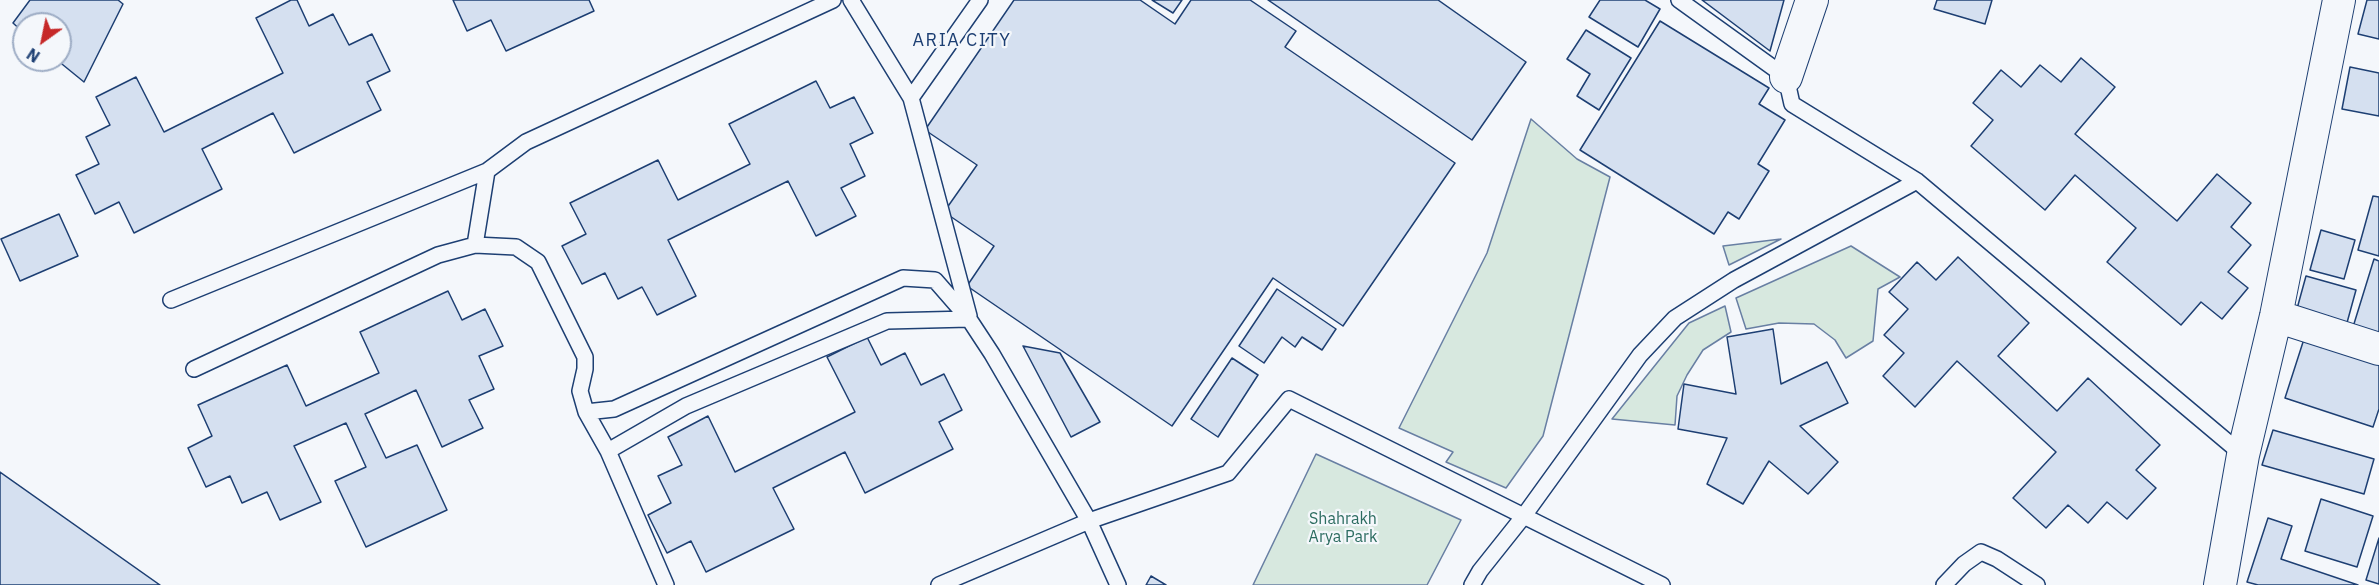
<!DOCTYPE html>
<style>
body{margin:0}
#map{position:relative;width:2379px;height:585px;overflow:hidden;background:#f4f7fb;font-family:"IBM Plex Sans",sans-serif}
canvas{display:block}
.north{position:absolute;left:12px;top:12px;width:60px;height:60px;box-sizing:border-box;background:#f4f7fb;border:2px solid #9eadc5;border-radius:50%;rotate:213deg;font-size:16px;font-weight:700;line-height:24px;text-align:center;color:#1d3f73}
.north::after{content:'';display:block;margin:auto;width:21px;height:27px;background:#c62828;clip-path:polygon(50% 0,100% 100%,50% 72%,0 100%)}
</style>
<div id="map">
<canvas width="2379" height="585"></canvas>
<div class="north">N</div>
</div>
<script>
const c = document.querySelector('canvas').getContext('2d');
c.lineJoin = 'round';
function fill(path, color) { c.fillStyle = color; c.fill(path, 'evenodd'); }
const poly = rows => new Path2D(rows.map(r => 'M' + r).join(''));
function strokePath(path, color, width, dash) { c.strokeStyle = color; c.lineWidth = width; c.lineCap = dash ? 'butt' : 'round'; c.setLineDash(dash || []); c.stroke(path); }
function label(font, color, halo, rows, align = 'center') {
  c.font = font + ' "IBM Plex Sans",sans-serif'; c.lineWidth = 4.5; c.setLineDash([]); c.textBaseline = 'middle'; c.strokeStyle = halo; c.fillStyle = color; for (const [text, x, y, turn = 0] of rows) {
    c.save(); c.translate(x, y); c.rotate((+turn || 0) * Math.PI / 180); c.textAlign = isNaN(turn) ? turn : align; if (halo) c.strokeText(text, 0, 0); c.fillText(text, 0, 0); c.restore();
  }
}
const green = poly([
 [1531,119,1577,159,1610,177,1543,436,1506,488,1446,462,1453,452,1399,428,1487,253,1531,119],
 [1781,239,1729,265,1723,246,1781,239],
 [1851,246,1900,277,1878,289,1873,341,1846,358,1835,340,1814,324,1779,323,1746,329,1736,298,1851,246],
 [1725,306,1731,332,1703,350,1687,375,1677,396,1675,425,1612,419,1689,323,1725,306],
 [1316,454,1461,520,1427,585,1253,585,1316,454]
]);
fill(green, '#d7e8df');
strokePath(green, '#687fa3', 1.5);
const building = poly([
 [30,0,118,0,123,4,84,82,57,60,60,60,60,24,24,24,24,33,13,23,30,0],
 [291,0,297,0,309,26,333,14,349,45,372,34,390,71,367,82,381,110,294,153,273,113,202,149,222,189,134,233,119,202,95,214,76,175,99,164,86,137,110,125,96,97,136,77,164,132,283,73,256,18,291,0],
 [453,0,589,0,594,11,506,51,491,20,467,31,453,0],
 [1014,0,1140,0,1175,24,1191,0,1250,0,1296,31,1285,47,1455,163,1343,326,1273,278,1172,426,967,286,994,246,944,212,977,165,925,130,1014,0],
 [1152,0,1182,0,1173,13,1152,0],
 [1268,0,1438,0,1526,62,1472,140,1268,0],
 [1600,0,1645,0,1660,9,1638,47,1589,17,1600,0],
 [1702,0,1784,0,1770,51,1702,0],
 [1937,0,1992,0,1985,24,1934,9,1937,0],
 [2367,0,2379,0,2379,39,2358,34,2367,0],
 [1660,21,1769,88,1759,104,1785,120,1758,164,1769,171,1739,219,1728,212,1714,234,1580,150,1660,21],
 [1586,30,1631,58,1599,110,1577,96,1590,74,1567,59,1586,30],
 [2081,58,2115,87,2075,134,2177,221,2217,174,2251,203,2231,227,2251,245,2228,272,2248,288,2222,319,2201,302,2181,325,2107,262,2136,228,2075,175,2045,210,1971,146,1993,120,1973,103,2001,70,2021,87,2040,65,2061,82,2081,58],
 [2350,67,2379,73,2379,116,2342,109,2350,67],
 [816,81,830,108,854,97,873,133,850,144,865,176,841,188,856,216,816,236,788,181,668,240,696,296,657,315,642,287,618,299,605,273,582,284,562,246,586,234,570,203,658,160,678,200,750,164,729,124,816,81],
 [2373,196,2379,197,2379,256,2358,250,2373,196],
 [59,214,78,256,20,281,1,239,59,214],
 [2321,230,2355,240,2344,279,2310,270,2321,230],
 [1958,257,2029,323,1998,356,2057,411,2088,378,2160,445,2136,470,2156,488,2127,519,2107,502,2088,523,2068,505,2046,528,2013,498,2056,452,1957,361,1915,407,1883,376,1904,353,1884,335,1908,309,1889,292,1917,262,1936,280,1958,257],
 [2374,259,2379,261,2379,336,2353,327,2374,259],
 [2306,276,2356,290,2345,330,2295,316,2306,276],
 [1277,289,1336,329,1322,350,1302,337,1295,347,1282,337,1264,363,1239,346,1277,289],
 [448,291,462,320,485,309,503,346,479,356,494,389,469,400,483,428,442,447,416,390,365,414,386,458,417,445,447,510,366,547,335,481,366,467,346,423,294,446,321,502,280,520,267,492,242,503,230,476,206,487,188,448,212,436,198,405,287,365,306,406,379,373,360,332,448,291],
 [1773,329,1781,384,1827,362,1848,403,1800,426,1838,462,1808,494,1769,461,1743,504,1707,484,1727,438,1678,429,1684,384,1736,394,1727,337,1773,329],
 [867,337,881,365,905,353,921,385,944,374,962,410,939,422,953,449,865,493,845,452,773,488,794,529,706,572,691,541,667,553,648,515,671,503,658,476,682,465,668,437,708,416,735,472,855,412,827,357,867,337],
 [2304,339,2379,363,2379,409,2373,427,2285,398,2304,339],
 [1023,346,1060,353,1100,422,1071,437,1023,346],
 [1232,358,1258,375,1218,437,1191,419,1232,358],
 [2273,430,2374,459,2364,494,2262,465,2273,430],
 [0,472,160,585,0,585,0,472],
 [2321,499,2373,516,2357,567,2305,551,2321,499],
 [2268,518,2292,526,2281,559,2358,585,2258,585,2247,582,2268,518],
 [2379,538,2379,584,2366,580,2379,538],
 [1151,576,1166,585,1146,585,1151,576]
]);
fill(building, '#d5e0f0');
strokePath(building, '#1d3f73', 1.5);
const service = poly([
 [851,0,911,98,969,316],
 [1679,0,1786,77,1792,104,1917,181,2243,455],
 [911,98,980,0],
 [475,245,487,171,526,142,833,0],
 [171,300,487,171],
 [194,369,438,255,475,245,516,247,538,262,585,357,585,369,580,391,586,412,608,451,666,585],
 [586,412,614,409,903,278,935,280,969,319,992,354,1089,521,1118,585],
 [608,451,686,406,887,321,969,319],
 [939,585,1089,521,1228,473,1289,399,1662,585],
 [1472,585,1480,571,1523,517,1640,355,1675,318,1734,280,1917,181],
 [1944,585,1964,564,1981,552,1997,559,2037,585]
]);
const minor = poly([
 [1786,77,1812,0],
 [2276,316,2379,349],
 [2220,585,2243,455,2276,316,2339,0]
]);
strokePath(service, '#1d3f73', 18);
strokePath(minor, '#1d3f73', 34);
strokePath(service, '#f4f7fb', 15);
strokePath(minor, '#f4f7fb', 32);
label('16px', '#2c6c60', '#f4f7fb', [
 ["Shahrakh",1343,519],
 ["Arya Park",1343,537]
]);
c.letterSpacing = '1.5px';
label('18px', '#1d3f73', '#f4f7fb', [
 ["ARIA CITY",962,41]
]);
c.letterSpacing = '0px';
</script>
